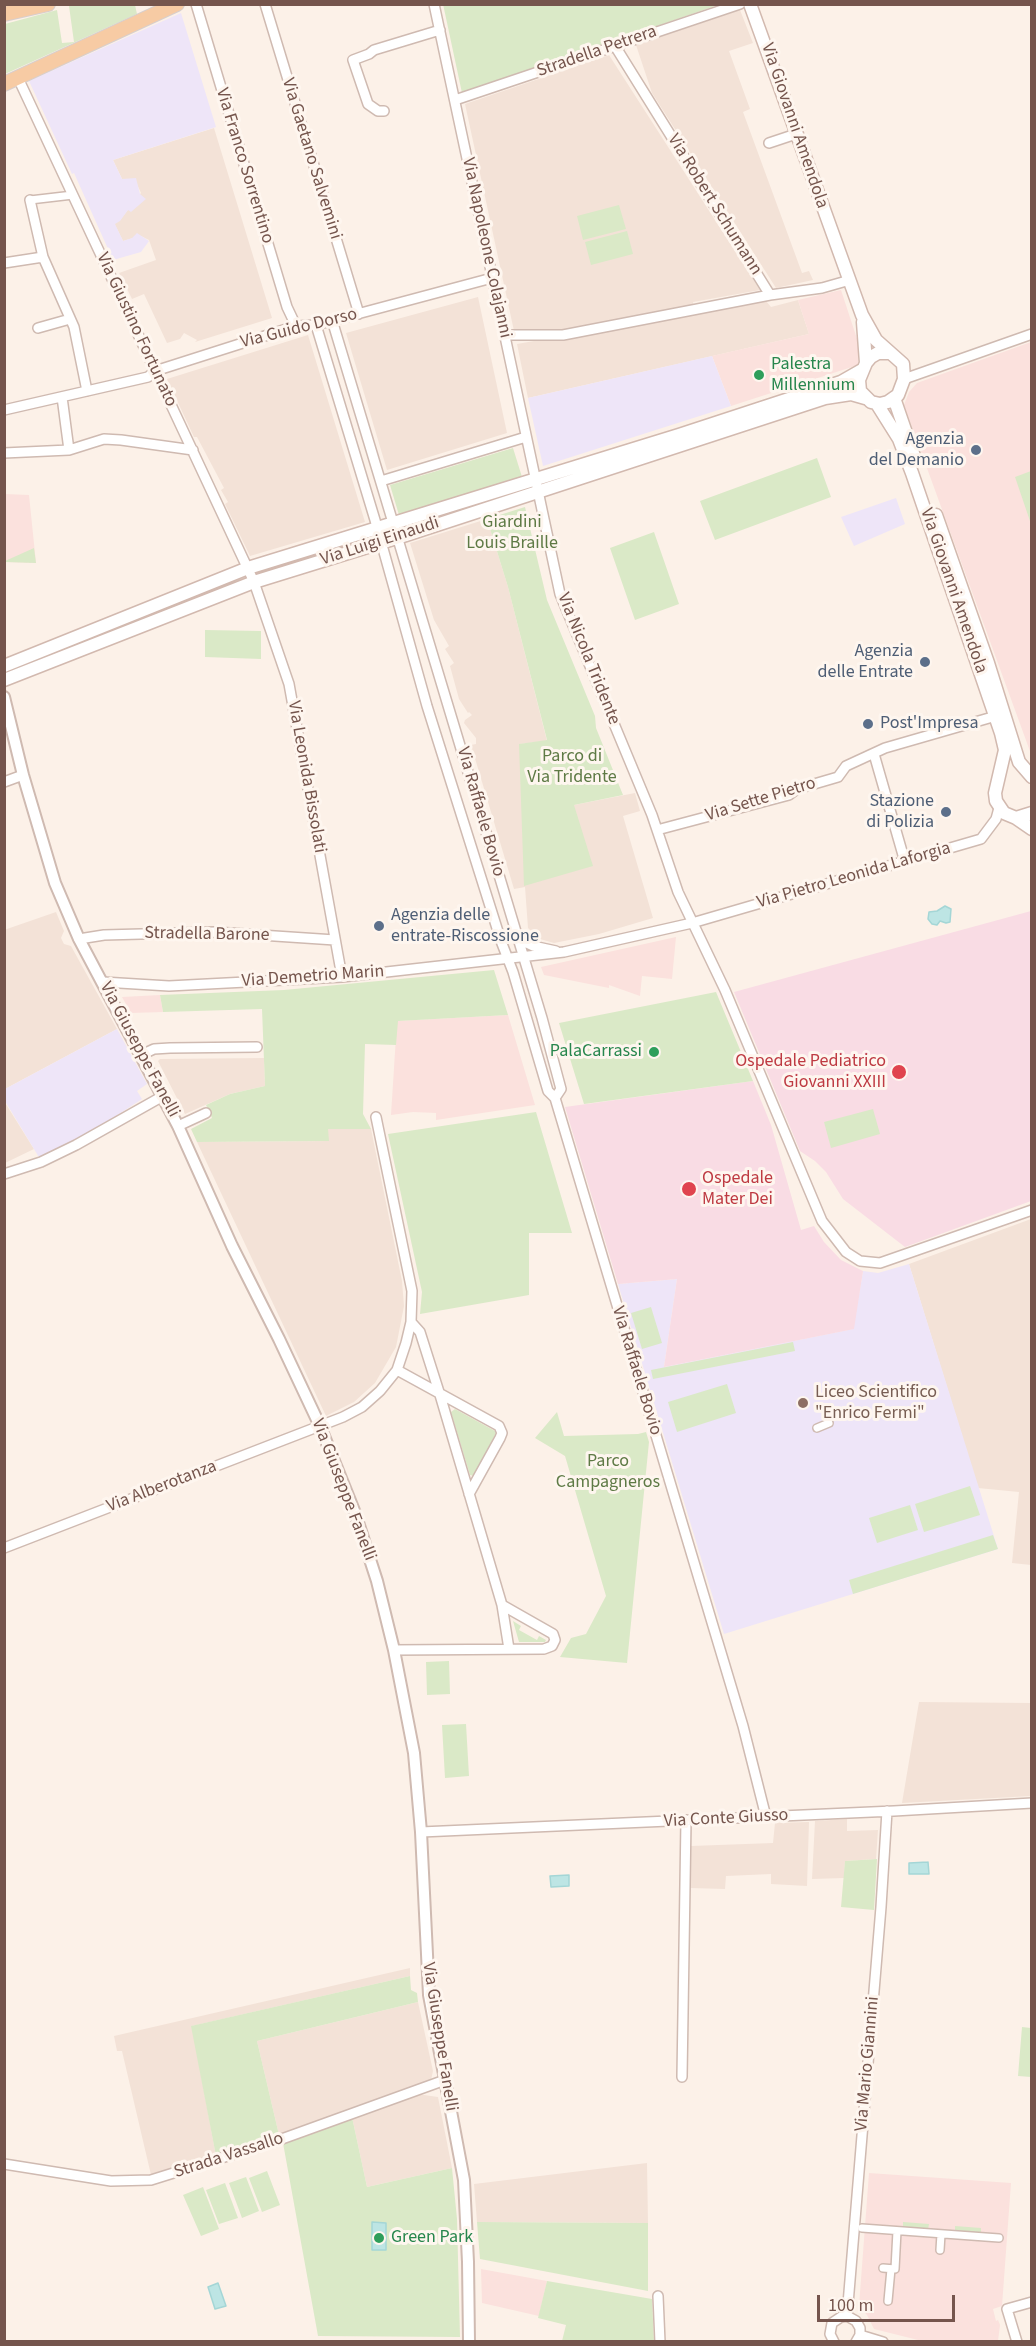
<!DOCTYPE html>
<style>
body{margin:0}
#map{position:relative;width:1036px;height:2346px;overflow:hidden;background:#fcf1e8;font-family:"Source Sans 3",sans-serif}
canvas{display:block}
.frame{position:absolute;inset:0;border:6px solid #75554d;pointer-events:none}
.scale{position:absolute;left:817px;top:2295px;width:138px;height:27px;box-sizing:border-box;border:3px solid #75554d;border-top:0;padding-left:8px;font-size:18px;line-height:21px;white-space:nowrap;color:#75554d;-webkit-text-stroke:4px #fef6ef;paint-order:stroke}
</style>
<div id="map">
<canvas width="1036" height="2346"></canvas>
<div class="frame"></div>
<div class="scale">100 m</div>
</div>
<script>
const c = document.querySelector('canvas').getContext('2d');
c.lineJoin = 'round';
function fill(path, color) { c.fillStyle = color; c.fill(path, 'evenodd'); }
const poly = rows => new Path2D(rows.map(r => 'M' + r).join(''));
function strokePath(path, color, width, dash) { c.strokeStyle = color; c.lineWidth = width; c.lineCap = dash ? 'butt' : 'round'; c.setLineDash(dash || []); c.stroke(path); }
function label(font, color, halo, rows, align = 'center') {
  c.font = font + ' "Source Sans 3",sans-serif'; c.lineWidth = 6; c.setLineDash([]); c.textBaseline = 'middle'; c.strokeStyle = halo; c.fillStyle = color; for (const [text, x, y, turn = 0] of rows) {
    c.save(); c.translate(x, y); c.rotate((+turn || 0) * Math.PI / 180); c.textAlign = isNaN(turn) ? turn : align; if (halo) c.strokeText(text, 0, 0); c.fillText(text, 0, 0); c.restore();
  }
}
fill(poly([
 [740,10,753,43,729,51,750,109,743,112,802,273,809,271,813,280,776,288,652,93,636,45],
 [609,55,760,290,693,302,695,314,766,301,771,307,798,300,809,334,528,398,517,344,534,341,535,331,514,331,465,104],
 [214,128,272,318,195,342,197,340,184,333,180,339,167,343,144,294,132,299,119,273,156,260,149,240,141,236,123,241,114,223,120,220,141,193,136,182,122,179,113,160],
 [478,297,507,433,387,470,346,333],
 [308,335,365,522,250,556,225,504,228,502,221,490,224,488,197,437,194,437,167,379],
 [487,519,508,587,547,741,520,744,574,805,635,793,640,811,623,816,653,918,599,934,554,943,540,939,528,928,525,887,514,889,471,745,476,744,476,738,464,723,465,720,472,715,469,712,468,713,459,699,450,666,454,663,445,649,449,646,434,620,410,543],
 [56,912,64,931,61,938,64,944,71,946,117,1029,5,1089,4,930],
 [264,1058,265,1086,230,1094,185,1114,158,1061,160,1059],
 [4,1101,34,1149,5,1163,4,1163],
 [328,1129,371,1129,402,1281,404,1306,396,1347,375,1383,354,1402,326,1416,197,1142,328,1141],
 [1031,1219,1032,1219,1031,1565,1012,1563,1019,1492,978,1488,909,1264],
 [919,1702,1031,1703,1031,1796,902,1803],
 [847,1819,847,1831,878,1830,876,1859,845,1861,844,1878,812,1879,815,1821],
 [809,1822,807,1886,771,1884,771,1874,726,1876,725,1889,690,1888,691,1846,773,1843,775,1823],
 [410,1968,410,1976,192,2026,216,2156,151,2175,122,2051,117,2051,114,2036],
 [418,2002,433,2071,431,2080,279,2135,257,2041],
 [417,2094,438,2097,452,2168,367,2187,352,2117],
 [647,2163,648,2223,477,2222,474,2184]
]), '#f3e2d7');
fill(poly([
 [841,290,859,345,858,365,731,406,712,356,809,334,798,300],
 [1031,342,1031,754,904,405,909,392,917,383],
 [5,494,29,495,36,563,5,562],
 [676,937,672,979,642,976,640,996,609,985,609,988,544,975,541,967],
 [160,995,163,1012,131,1013,122,997],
 [508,1015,535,1105,436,1120,436,1113,413,1112,391,1115,397,1021],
 [869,2173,1011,2183,1002,2306,993,2309,996,2321,998,2320,1000,2325,998,2341,922,2341,874,2329,867,2315,859,2306],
 [481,2269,547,2281,539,2316,482,2303]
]), '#fbe1dd');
fill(poly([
 [181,13,216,127,113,160,122,179,136,178,140,194,146,199,131,212,128,210,120,221,115,224,123,241,132,238,137,233,149,241,141,252,113,260,74,173,72,174,29,81],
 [712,356,731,406,543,466,528,398],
 [896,498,905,524,854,546,841,517],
 [117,1029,147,1084,137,1091,142,1099,70,1146,40,1159,5,1101,5,1089],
 [909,1264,998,1549,724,1634,618,1284,677,1279,664,1367,853,1329,863,1271,878,1273]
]), '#eee5f8');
fill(poly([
 [1031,911,1031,1201,905,1247,843,1199,826,1172,815,1161,800,1151,734,992],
 [753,1081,771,1125,801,1230,814,1226,824,1242,841,1260,863,1271,854,1329,664,1367,677,1279,618,1284,565,1107]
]), '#f9dce4');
fill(poly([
 [443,4,718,5,462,93],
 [76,5,135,5,137,14,5,74,5,24,57,10,62,43,74,42,69,6],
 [619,205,626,229,583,240,577,216],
 [627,231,633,254,591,265,585,242],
 [513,448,522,477,399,515,390,485],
 [817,458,831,497,715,540,700,501],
 [1031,471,1032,471,1031,524,1015,477],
 [525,507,547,600,595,716,596,728,623,795,574,805,593,866,524,886,519,744,547,740,508,587,487,519],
 [654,532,679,604,635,620,610,548],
 [34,548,36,563,5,562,5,561],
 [205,630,261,631,261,659,205,657],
 [494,970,508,1015,398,1021,396,1045,365,1044,363,1114,371,1129,328,1129,329,1141,197,1142,191,1129,212,1118,206,1105,230,1094,265,1086,262,1009,163,1012,160,995,284,990],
 [716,992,753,1081,584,1104,559,1023],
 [873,1109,880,1134,831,1148,824,1122],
 [536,1112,572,1233,529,1233,529,1295,420,1314,422,1292,388,1134],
 [651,1307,662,1343,642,1349,631,1313],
 [793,1342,795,1351,653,1379,651,1370],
 [727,1384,736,1413,677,1432,668,1402],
 [455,1409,495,1431,496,1433,474,1476,470,1475,451,1412],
 [557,1412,564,1436,638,1434,646,1432,649,1442,627,1663,560,1657,571,1638,586,1634,606,1596,565,1456,535,1438],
 [970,1486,980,1515,924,1532,915,1504],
 [910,1505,918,1530,877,1543,869,1518],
 [993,1535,998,1549,853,1594,849,1580],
 [513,1621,521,1626,519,1630,537,1640,539,1636,546,1640,545,1642,519,1642],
 [449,1661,450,1694,427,1695,426,1662],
 [466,1724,469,1776,445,1778,442,1725],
 [877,1859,874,1910,841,1907,845,1861],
 [410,1976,411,1990,417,1993,418,2002,257,2041,279,2135,216,2156,191,2026],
 [1022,2027,1031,2028,1031,2077,1018,2076],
 [352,2117,367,2187,452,2168,457,2219,460,2337,318,2336,283,2143],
 [267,2171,280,2205,262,2212,249,2178],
 [246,2177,259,2211,242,2218,229,2183],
 [225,2183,238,2218,219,2224,206,2190],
 [203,2187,219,2229,201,2236,183,2195],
 [477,2222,648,2223,648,2291,480,2259],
 [903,2222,929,2224,928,2230,903,2228],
 [955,2226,981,2228,981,2234,955,2232],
 [547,2281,652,2299,654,2341,562,2341,566,2325,538,2318]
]), '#dae9c7');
const water = poly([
 [945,906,951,909,950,922,946,923,940,921,937,925,932,924,928,919,929,912,937,911,945,906],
 [928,1862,929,1874,909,1874,909,1863,928,1862],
 [569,1875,569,1886,551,1887,550,1876,569,1875],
 [372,2222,386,2223,386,2250,372,2250,372,2222],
 [218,2283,226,2306,215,2309,208,2287,218,2283]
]);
fill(water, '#bde5e4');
strokePath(water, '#a4d6d6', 1.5);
const pedestrian = poly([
 [30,200,73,195],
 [817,1428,829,1423],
 [862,2228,999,2238],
 [940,2250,941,2234],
 [883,2268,895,2269,897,2231],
 [888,2301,891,2269]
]);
const minor = poly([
 [196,4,287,307,296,326],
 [265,4,359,314],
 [434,4,560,594,652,815,678,892,725,990,822,1221,846,1252,860,1261,880,1263,1032,1210],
 [615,46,770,295,822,288,850,280],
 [18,78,254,582,289,684,342,977],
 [455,100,740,4],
 [384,111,378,111,368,104,353,60,369,54,374,50,440,30],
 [769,143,796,134],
 [30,200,43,257,74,327,87,391],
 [4,263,43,257],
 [332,320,542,1018,561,1089,555,1098],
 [316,325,375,520,427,706,501,941,513,972,548,1091,555,1098,743,1726,766,1817],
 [38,328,70,319],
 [504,335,563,335,770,295],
 [904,379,1032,334],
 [62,397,69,450],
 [4,410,148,377,155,371,296,326,316,325,492,278],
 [4,453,69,450,104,439,121,440,193,450],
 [381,481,526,437],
 [874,754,905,862],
 [4,782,23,775],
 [657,830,789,795,797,789,838,777,846,766,885,748,996,716],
 [79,939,104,935,215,932,335,940],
 [518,939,533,946,556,951],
 [103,982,169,986,342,977,564,952,692,923,981,839,996,819,999,808],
 [141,1055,154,1049,170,1048,257,1047],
 [178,1126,206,1113],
 [4,1174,41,1162,76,1145,163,1096],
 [411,1322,420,1332,440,1395,502,1605,509,1649],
 [397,1370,499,1426,502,1433,500,1438,469,1494],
 [4,1548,343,1417,362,1407,380,1391,397,1370,406,1343,411,1322,412,1291,376,1117],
 [394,1650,544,1649,552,1646,555,1640,553,1634,502,1605],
 [421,1832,894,1811,1032,1803],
 [682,2077,686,1820],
 [4,2164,111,2181,151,2180,279,2140,445,2080],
 [658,2296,660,2342],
 [847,2316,881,1907,887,1811],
 [860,2335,883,2342],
 [834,2342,830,2334,832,2323,841,2317,847,2316,856,2321,860,2328,860,2335,856,2342],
 [1017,2342,1007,2309,1032,2302]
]);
const tertiary = poly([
 [4,697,23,775,55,883,79,939,178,1126,232,1246,279,1339,320,1426,355,1513,377,1581,394,1650,414,1753,421,1832,429,1995,464,2180,468,2262,469,2342]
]);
const secondary = poly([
 [750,4,862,315,876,340,903,364,904,379,898,395,888,402,880,404,871,402,860,391,859,380,866,363,871,357,878,353,888,353],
 [863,322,866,363],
 [894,398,915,459],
 [877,404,899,439,912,473,1001,733,1005,750,995,793,996,801,1004,813,1016,818,1032,829],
 [936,515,988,663,1019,762,1032,777],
 [4,666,248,568,679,435,841,382,862,370],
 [4,680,254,582,406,535,825,398,851,394,865,398],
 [1016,818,1032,813]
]);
const primary = poly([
 [4,14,48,4],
 [4,84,177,4]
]);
strokePath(pedestrian, '#cfbab1', 10);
strokePath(minor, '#cfbab1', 12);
strokePath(tertiary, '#cfbab1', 14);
strokePath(secondary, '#d2b9af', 15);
strokePath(primary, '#d8cfcd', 16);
strokePath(pedestrian, '#fff', 7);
strokePath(minor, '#fff', 9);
strokePath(tertiary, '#fff', 10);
strokePath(secondary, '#fff', 12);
strokePath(primary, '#f7cba4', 14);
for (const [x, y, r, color] of [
 [759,375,6,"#2e9e5b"],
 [976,450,6,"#5c6f8a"],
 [925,662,6,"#5c6f8a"],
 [868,724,6,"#5c6f8a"],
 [946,812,6,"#5c6f8a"],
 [379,926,6,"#5c6f8a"],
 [654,1052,6,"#2e9e5b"],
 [899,1072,8,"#e0444e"],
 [689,1189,8,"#e0444e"],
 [803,1403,6,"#8d6e63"],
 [379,2238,6,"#2e9e5b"]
]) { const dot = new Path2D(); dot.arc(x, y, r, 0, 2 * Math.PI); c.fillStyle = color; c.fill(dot); strokePath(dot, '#fef6ef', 2); }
label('18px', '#75554d', '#fef6ef', [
 ["Stradella Petrera",597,52,-19],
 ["Via Giovanni Amendola",794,126,71],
 ["Via Gaetano Salvemini",311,159,73],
 ["Via Franco Sorrentino",244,166,73],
 ["Via Robert Schumann",714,205,58],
 ["Via Napoleone Colajanni",486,248,78],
 ["Via Guido Dorso",299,329,-14],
 ["Via Giustino Fortunato",136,330,65],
 ["Via Luigi Einaudi",380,542,-18],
 ["Via Giovanni Amendola",953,591,71],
 ["Via Nicola Tridente",588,659,68],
 ["Via Leonida Bissolati",306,777,80],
 ["Via Sette Pietro",761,800,-17],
 ["Via Raffaele Bovio",480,812,74],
 ["Via Pietro Leonida Laforgia",854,876,-16],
 ["Stradella Barone",207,935,1],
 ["Via Demetrio Marin",313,977,-4],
 ["Via Giuseppe Fanelli",139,1050,62],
 ["Via Raffaele Bovio",636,1371,73],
 ["Via Alberotanza",162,1487,-21],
 ["Via Giuseppe Fanelli",343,1490,69],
 ["Via Conte Giusso",726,1819,-3],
 ["Via Giuseppe Fanelli",439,2037,81],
 ["Via Mario Giannini",868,2064,-85],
 ["Strada Vassallo",229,2156,-18]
]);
label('18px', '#27864d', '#fef6ef', [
 ["Palestra",771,365],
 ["Millennium",771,386],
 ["PalaCarrassi",642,1052,"right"],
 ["Green Park",391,2238]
], 'left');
label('18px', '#4e5e75', '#fef6ef', [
 ["Agenzia",964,440],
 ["del Demanio",964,461],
 ["Agenzia",913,652],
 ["delle Entrate",913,673],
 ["Post'Impresa",880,724,"left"],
 ["Stazione",934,802],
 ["di Polizia",934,823],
 ["Agenzia delle",391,916,"left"],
 ["entrate-Riscossione",391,937,"left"]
], 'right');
label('18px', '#5e7a45', '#fef6ef', [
 ["Giardini",512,523],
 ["Louis Braille",512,544],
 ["Parco di",572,757],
 ["Via Tridente",572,778],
 ["Parco",608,1462],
 ["Campagneros",608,1483]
]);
label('18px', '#be3a42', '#fef6ef', [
 ["Ospedale Pediatrico",886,1062],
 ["Giovanni XXIII",886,1083],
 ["Ospedale",702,1179,"left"],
 ["Mater Dei",702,1200,"left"]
], 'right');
label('18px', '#785e54', '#fef6ef', [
 ["Liceo Scientifico",815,1393],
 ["\"Enrico Fermi\"",815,1414]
], 'left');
</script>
